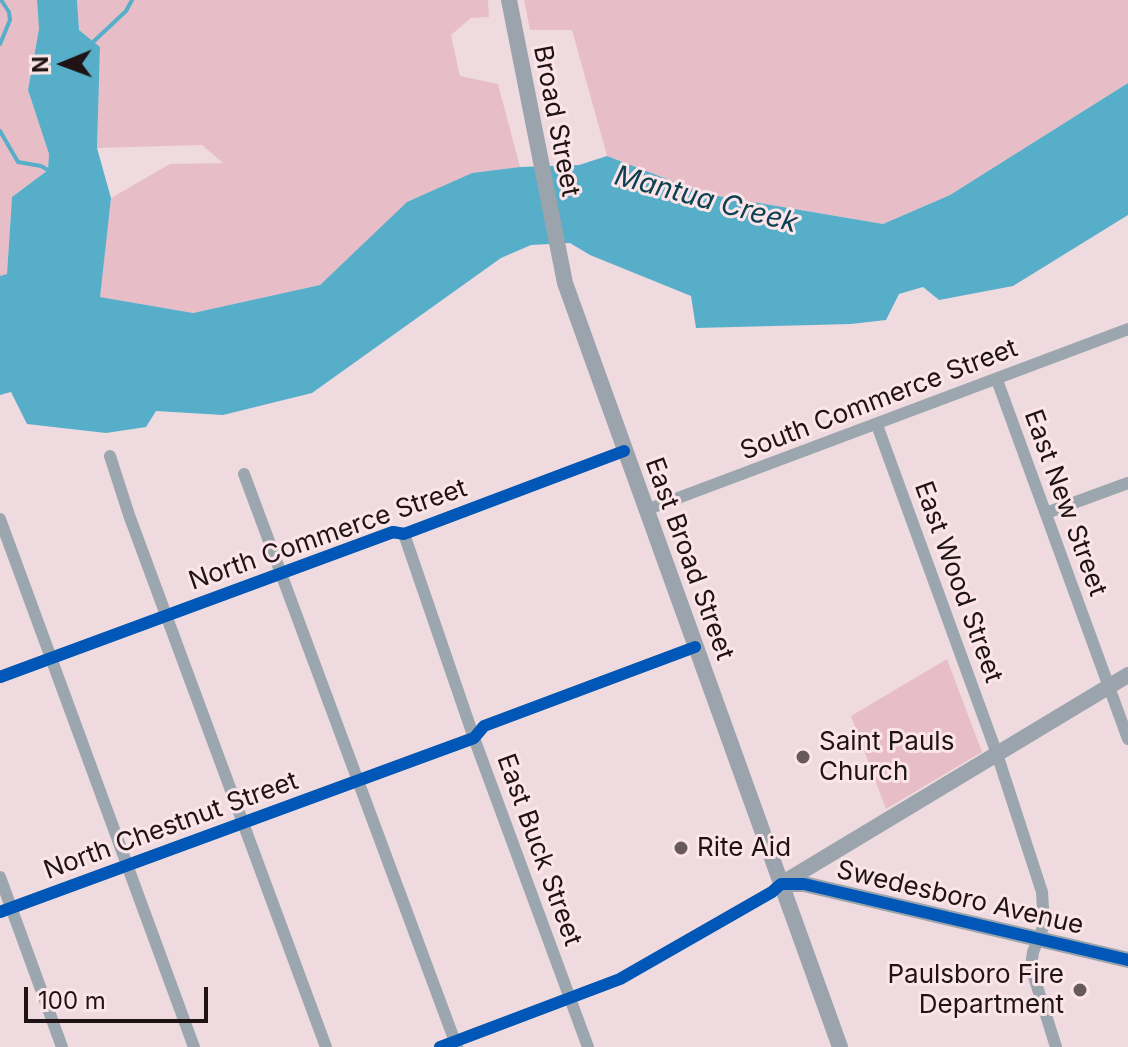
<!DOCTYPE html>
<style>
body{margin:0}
#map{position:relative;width:1128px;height:1047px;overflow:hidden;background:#efdbdf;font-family:Inter,sans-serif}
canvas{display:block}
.north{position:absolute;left:24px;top:24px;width:80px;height:80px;-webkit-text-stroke:6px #fbe5e9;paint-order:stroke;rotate:269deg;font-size:22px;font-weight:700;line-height:32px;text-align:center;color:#1f1315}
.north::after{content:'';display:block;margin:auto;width:28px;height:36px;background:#1f1315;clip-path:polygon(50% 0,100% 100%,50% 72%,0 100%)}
.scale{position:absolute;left:24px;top:987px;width:184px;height:36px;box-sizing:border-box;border:4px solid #1f1315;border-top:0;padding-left:10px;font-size:24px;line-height:28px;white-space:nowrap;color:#1f1315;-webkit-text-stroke:6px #fbe5e9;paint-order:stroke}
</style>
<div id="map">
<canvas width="1128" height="1047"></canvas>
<div class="north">N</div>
<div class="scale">100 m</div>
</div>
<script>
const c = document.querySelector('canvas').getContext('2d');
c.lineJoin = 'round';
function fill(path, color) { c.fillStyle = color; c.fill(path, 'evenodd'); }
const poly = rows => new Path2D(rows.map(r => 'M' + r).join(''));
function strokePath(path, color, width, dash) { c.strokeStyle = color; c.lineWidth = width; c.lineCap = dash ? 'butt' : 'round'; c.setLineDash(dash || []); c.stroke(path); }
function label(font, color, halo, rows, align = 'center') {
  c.font = font + ' Inter,sans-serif'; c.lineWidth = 6; c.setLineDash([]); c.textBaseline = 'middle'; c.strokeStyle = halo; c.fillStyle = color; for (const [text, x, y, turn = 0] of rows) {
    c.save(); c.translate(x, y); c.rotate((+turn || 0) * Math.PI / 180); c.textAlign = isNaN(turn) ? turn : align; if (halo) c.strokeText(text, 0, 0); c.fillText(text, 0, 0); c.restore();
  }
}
fill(poly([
 [0,0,37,0,39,29,28,90,49,154,48,170,12,197,7,275,0,276],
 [77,0,488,0,489,17,471,18,451,35,460,76,498,84,520,167,472,173,408,202,320,285,193,313,99,297,111,198,170,164,223,163,202,145,97,148,100,47,79,30],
 [524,0,1128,0,1128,83,950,195,883,224,706,194,607,156,572,30,530,30],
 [947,659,982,752,886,809,851,716]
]), '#e7bec7');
fill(poly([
 [37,0,77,0,79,30,100,47,97,148,111,198,100,297,193,313,320,285,407,202,472,173,520,167,579,165,607,156,706,194,883,224,950,195,1128,83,1128,215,1013,286,939,300,923,287,899,294,886,320,851,324,696,328,691,296,590,255,570,243,531,245,501,258,312,393,223,415,156,411,146,427,106,433,27,424,11,392,0,395,0,276,7,274,12,197,48,170,49,154,28,90,39,29]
]), '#57aec9');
strokePath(poly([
 [92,43,126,11,132,0],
 [0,44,10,20,9,12,1,0],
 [0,131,18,162,41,166,48,170]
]), '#57aec9', 4);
strokePath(poly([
 [997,380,1128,739],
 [877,425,997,754,1042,892,1044,925,1033,952,1031,967,1056,1047],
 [110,456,129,515,326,1047],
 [244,474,457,1047],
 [646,510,1128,329],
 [1046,513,1128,483],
 [0,519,194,1047],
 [404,534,474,738,588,1047],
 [0,677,393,532,404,534,624,451],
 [0,877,62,1047],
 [0,912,474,738,484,726,695,647],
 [440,1047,620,979,772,892,781,884]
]), '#9ba6ae', 12);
strokePath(poly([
 [509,0,565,283,840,1047],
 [781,884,1128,675],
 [783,884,804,884,1128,960]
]), '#9ba4ac', 16);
strokePath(poly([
 [0,677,393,532,404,534,624,451],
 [0,912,474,738,484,726,695,647],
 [440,1047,620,979,772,892,781,884,804,884,1128,960]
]), '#0057b8', 12);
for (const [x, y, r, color] of [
 [803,757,8,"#68595c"],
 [681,848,8,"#68595c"],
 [1080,990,8,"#68595c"]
]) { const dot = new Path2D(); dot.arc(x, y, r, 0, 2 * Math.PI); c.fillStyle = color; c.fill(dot); strokePath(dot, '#fbe5e9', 3); }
label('26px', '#1f1315', '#fbe5e9', [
 ["Broad Street",556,121,79],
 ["South Commerce Street",879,400,-21],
 ["East New Street",1065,503,70],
 ["North Commerce Street",328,535,-19],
 ["East Broad Street",689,559,70],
 ["East Wood Street",958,582,70],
 ["North Chestnut Street",171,826,-20],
 ["East Buck Street",539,850,70],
 ["Swedesboro Avenue",960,898,13]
]);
label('26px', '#1f1315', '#fbe5e9', [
 ["Saint Pauls",819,742],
 ["Church",819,772],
 ["Rite Aid",697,848],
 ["Paulsboro Fire",1064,975,"right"],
 ["Department",1064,1005,"right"]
], 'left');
label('italic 28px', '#0d4050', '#fbe5e9', [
 ["Mantua Creek",706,200,15]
]);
</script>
